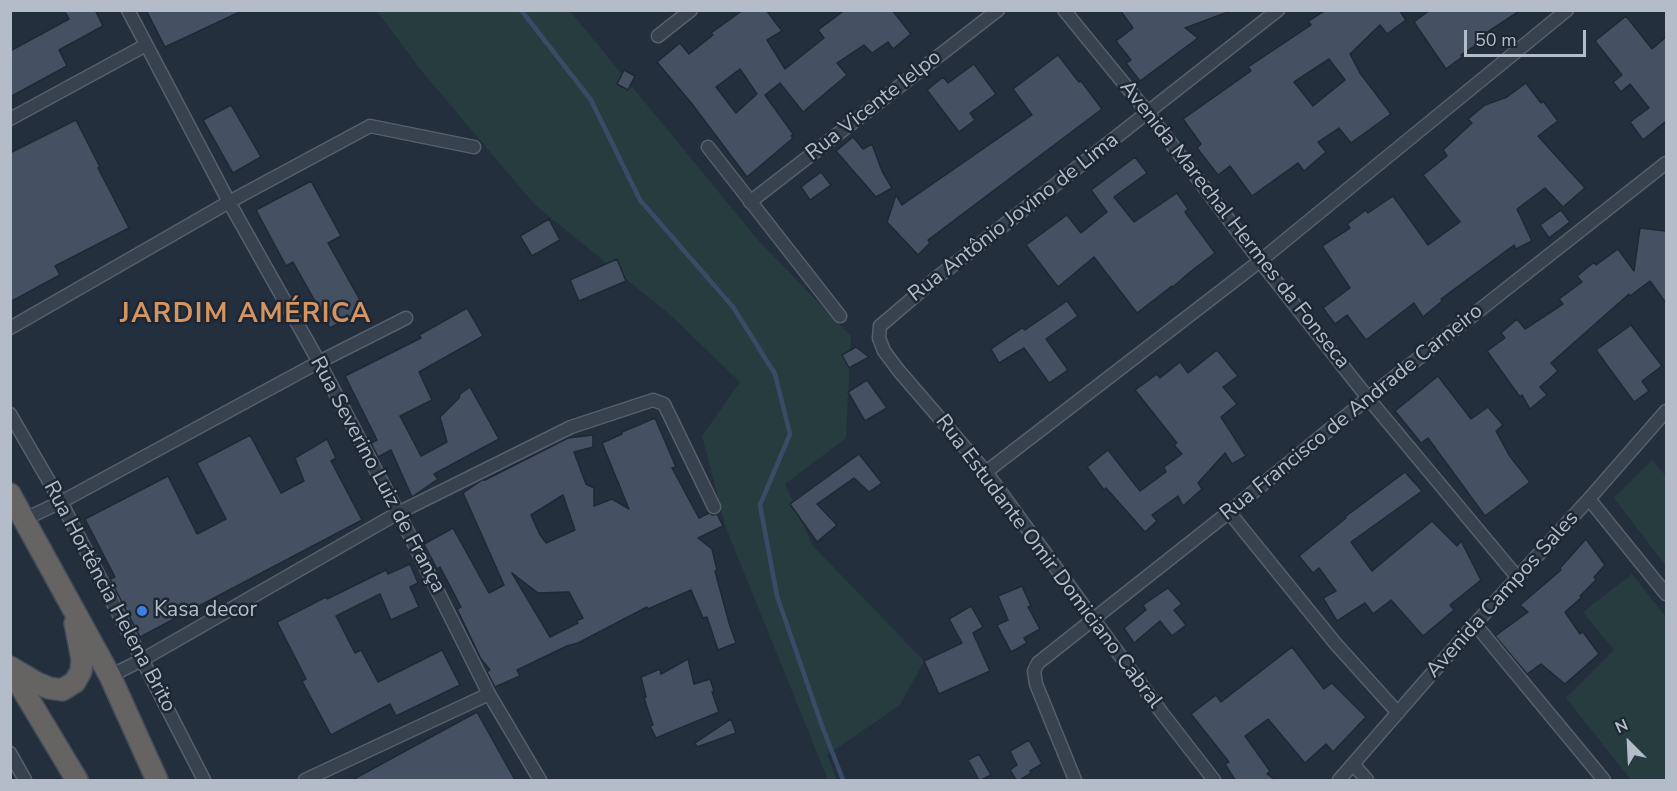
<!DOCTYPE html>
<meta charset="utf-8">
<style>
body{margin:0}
#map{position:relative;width:1677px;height:791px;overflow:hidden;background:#242f3e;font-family:"Nunito Sans",sans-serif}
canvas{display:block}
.frame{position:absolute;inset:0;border:12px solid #b4bcc9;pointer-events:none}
.north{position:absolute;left:1599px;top:713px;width:60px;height:60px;-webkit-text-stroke:4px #1d2633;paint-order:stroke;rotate:336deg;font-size:16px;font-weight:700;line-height:24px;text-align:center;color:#b4bcc9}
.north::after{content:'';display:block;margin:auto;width:21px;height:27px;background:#b4bcc9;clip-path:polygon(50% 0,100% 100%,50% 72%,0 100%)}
.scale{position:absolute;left:1464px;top:30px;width:122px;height:27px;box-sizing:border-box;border:3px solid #b4bcc9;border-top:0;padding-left:8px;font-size:18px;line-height:21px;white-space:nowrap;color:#b4bcc9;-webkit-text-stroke:4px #1d2633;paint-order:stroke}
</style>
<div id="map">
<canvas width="1677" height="791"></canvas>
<div class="frame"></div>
<div class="north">N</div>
<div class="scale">50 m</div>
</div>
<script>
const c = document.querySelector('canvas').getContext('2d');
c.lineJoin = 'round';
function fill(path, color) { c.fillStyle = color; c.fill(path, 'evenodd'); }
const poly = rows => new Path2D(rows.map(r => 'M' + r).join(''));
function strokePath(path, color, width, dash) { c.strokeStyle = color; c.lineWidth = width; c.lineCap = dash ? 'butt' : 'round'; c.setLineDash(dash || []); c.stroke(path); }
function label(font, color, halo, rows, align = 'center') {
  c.font = font + ' "Nunito Sans",sans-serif'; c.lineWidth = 5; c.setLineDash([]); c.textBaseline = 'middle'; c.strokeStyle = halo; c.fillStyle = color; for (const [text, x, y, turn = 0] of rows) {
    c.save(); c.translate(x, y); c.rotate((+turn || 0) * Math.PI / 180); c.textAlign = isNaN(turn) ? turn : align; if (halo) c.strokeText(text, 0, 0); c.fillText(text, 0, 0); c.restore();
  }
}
fill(poly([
 [377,11,570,11,758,240,851,336,846,438,785,484,813,546,924,661,900,705,827,755,837,780,828,780,726,528,702,436,740,382,668,313,535,205,420,69],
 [1652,460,1666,476,1666,566,1614,498],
 [1632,574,1666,617,1666,780,1631,780,1566,698,1614,650,1583,612]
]), '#263c3f');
strokePath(poly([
 [521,10,591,100,640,200,733,307,775,374,790,434,760,505,777,596,821,723,843,780]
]), '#394c67', 4.5);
const building = poly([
 [64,10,95,10,103,26,59,50,67,66,10,97,10,51,69,19,64,10],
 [146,10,244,10,165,47,146,10],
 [743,10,766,10,782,31,767,40,785,69,824,38,818,30,845,10,892,10,911,34,893,49,888,42,872,53,864,45,837,63,847,75,803,112,780,83,765,95,793,134,791,136,793,138,747,177,692,104,657,62,680,43,689,54,713,35,711,33,743,10],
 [740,69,757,94,736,113,716,87,740,69],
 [1120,10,1228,10,1228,12,1185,28,1198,38,1140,81,1126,63,1131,60,1116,41,1133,28,1120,10],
 [1326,10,1399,10,1406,20,1387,34,1380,25,1350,54,1360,73,1391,114,1351,143,1339,128,1318,142,1326,152,1304,171,1298,163,1252,196,1230,166,1218,175,1197,148,1201,144,1183,119,1251,71,1248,67,1311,25,1308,21,1326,10],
 [1329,59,1345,80,1313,106,1294,82,1329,59],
 [1430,10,1521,10,1486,33,1488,37,1461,55,1462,57,1446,69,1414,22,1430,10],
 [1626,16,1652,49,1666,37,1666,121,1643,140,1630,122,1649,108,1630,84,1621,92,1613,82,1622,75,1595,41,1626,16],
 [1058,55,1079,82,1081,81,1102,109,928,240,930,243,918,255,887,222,896,195,902,205,1032,115,1013,89,1058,55],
 [974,64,996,94,970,113,975,120,959,132,927,90,943,77,948,83,974,64],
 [624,70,635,76,628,90,617,84,624,70],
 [1526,83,1541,103,1543,101,1558,121,1538,136,1585,188,1563,207,1545,188,1517,209,1532,241,1516,249,1514,245,1441,299,1442,301,1423,317,1414,303,1366,340,1347,315,1335,324,1323,308,1350,288,1322,246,1350,228,1347,224,1366,210,1368,213,1393,196,1428,245,1460,222,1423,175,1447,156,1443,150,1472,123,1468,119,1485,105,1507,97,1526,83],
 [231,105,261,157,233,173,203,120,231,105],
 [76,120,100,167,98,168,129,228,55,266,60,275,10,302,10,153,76,120],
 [853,137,863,149,872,144,882,171,892,188,876,197,836,151,853,137],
 [1135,157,1147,173,1114,197,1134,222,1177,193,1188,209,1185,212,1215,253,1190,272,1173,287,1172,286,1137,313,1094,257,1058,287,1026,245,1067,215,1081,233,1107,212,1091,190,1135,157],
 [821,172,831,185,810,200,801,187,821,172],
 [311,181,341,236,328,243,365,309,330,328,293,262,286,266,256,210,311,181],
 [1561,210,1570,222,1549,238,1540,225,1561,210],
 [549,219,560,240,532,256,520,236,549,219],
 [1640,228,1666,231,1666,303,1650,281,1630,296,1629,294,1551,363,1558,371,1540,387,1547,395,1530,409,1522,395,1520,397,1487,351,1505,338,1501,333,1517,319,1525,329,1563,304,1559,299,1582,282,1577,276,1594,262,1596,265,1618,249,1634,271,1640,228],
 [617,259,626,281,579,301,570,280,617,259],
 [1067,301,1078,316,1046,339,1068,370,1049,383,1024,348,999,363,991,349,1022,328,1025,330,1067,301],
 [467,308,483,336,419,372,432,400,400,416,421,456,447,442,440,417,459,398,460,394,470,387,499,439,434,474,438,479,412,497,391,450,378,457,371,443,377,440,345,376,421,338,419,335,467,308],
 [1631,325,1662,366,1642,381,1649,391,1634,402,1596,350,1631,325],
 [856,347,869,357,849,368,842,355,856,347],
 [1217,350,1238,376,1223,387,1237,404,1221,417,1246,456,1232,464,1225,453,1198,483,1202,489,1183,506,1178,496,1152,515,1157,521,1145,532,1106,488,1104,490,1087,467,1108,450,1140,491,1166,472,1164,467,1182,454,1174,445,1177,443,1135,390,1157,374,1160,378,1180,362,1188,373,1217,350],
 [1438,376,1471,419,1488,407,1503,425,1496,431,1509,455,1530,482,1485,516,1428,438,1421,443,1395,411,1438,376],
 [867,380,887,408,865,421,848,392,867,380],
 [655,418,676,467,672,468,699,518,709,513,713,515,717,514,723,526,698,538,712,549,717,570,715,571,729,623,736,643,718,650,707,617,703,618,691,590,648,609,647,607,578,643,567,646,517,670,520,676,495,687,487,672,490,670,481,659,457,609,461,607,440,567,437,569,424,544,453,528,489,593,504,585,463,493,482,480,485,480,568,438,593,435,593,447,574,452,586,484,594,488,594,506,612,499,629,509,602,443,622,434,622,432,655,418],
 [563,495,575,530,546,543,539,533,531,515,563,495],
 [512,573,538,593,569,592,583,618,576,621,578,623,550,637,512,573],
 [250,435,281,493,304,481,295,458,327,439,336,458,331,461,362,520,140,637,110,579,115,577,85,519,168,476,197,534,226,519,197,463,250,435],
 [859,454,882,483,869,492,854,478,817,504,837,525,817,542,790,504,859,454],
 [1405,472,1422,491,1351,542,1372,571,1432,521,1457,546,1461,541,1481,580,1450,605,1454,610,1423,636,1391,600,1373,614,1365,603,1337,621,1323,598,1336,591,1319,568,1313,573,1299,556,1346,518,1345,517,1405,472],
 [1586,539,1605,565,1594,577,1596,580,1580,596,1582,597,1565,612,1580,634,1583,632,1599,654,1565,684,1541,664,1527,674,1495,636,1528,612,1520,605,1561,570,1560,568,1586,539],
 [410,564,418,583,410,587,419,607,391,620,380,594,336,616,355,653,361,650,378,682,442,650,460,685,396,716,390,704,331,735,302,681,306,679,277,622,326,597,327,599,386,570,388,574,410,564],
 [1022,586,1031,606,1028,607,1040,629,1024,638,1027,643,1011,652,997,625,1008,620,998,596,1022,586],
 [1168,588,1182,604,1174,610,1186,625,1172,636,1160,621,1134,643,1124,628,1146,610,1143,605,1168,588],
 [971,606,983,627,973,633,990,671,939,694,924,661,962,643,949,619,971,606],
 [1292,647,1324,689,1332,683,1366,717,1333,752,1326,744,1305,763,1268,719,1245,736,1270,771,1267,774,1275,780,1235,780,1225,764,1229,762,1191,714,1216,695,1221,702,1292,647],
 [688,659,694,684,710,679,714,691,712,692,719,712,656,738,650,726,653,725,644,698,646,697,641,677,660,669,661,674,688,659],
 [477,712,515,780,352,780,477,712],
 [731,719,736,733,697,747,695,743,731,719],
 [1029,740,1042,764,1030,771,1031,773,1020,780,1016,780,1010,770,1017,765,1010,751,1029,740],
 [979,754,991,775,981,780,979,780,968,760,979,754]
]);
fill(building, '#455162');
strokePath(building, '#1f2835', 1.5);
const minor = poly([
 [128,10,229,202,319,362,404,524,489,694,540,780],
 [1064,10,1148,113,1260,261,1368,398,1518,578],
 [658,36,691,10],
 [10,119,146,45],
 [708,147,840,316],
 [750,202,998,10],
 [10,328,229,202,370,126,474,147],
 [10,414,61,502,204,780],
 [986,472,1260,261,1567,10],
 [1589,499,1666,594],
 [1229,512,1335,643,1398,713],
 [25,519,61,502,319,362,406,318],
 [1475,624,1604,780],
 [110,676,142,660,398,513,571,427,653,400,664,404,714,507],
 [10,753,25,780],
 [1354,765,1367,780],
 [305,780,489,694],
 [1075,780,1036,684,1034,671,1038,663,1229,512,1368,398,1666,163],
 [1214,780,1162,713,986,472,899,371,884,351,879,338,880,326,934,280,1278,10],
 [1339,780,1475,624,1589,499,1666,411]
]);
const trunk = poly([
 [10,494,110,676,157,780],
 [10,667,37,683,49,688,62,690,75,682,81,671,82,659,75,623],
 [11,670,77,780]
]);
strokePath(minor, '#565f6c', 15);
strokePath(trunk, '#434c59', 24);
strokePath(minor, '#38414e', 12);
strokePath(trunk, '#656462', 21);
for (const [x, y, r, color] of [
 [142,611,6,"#3f7fe0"]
]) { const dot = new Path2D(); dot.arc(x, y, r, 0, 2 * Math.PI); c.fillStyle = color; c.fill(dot); strokePath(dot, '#1d2633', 2); }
label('21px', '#b4bcc9', '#1d2633', [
 ["Rua Vicente Ielpo",874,106,-38],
 ["Rua Antônio Jovino de Lima",1014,218,-38],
 ["Avenida Marechal Hermes da Fonseca",1234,225,52],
 ["Rua Francisco de Andrade Carneiro",1352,413,-39],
 ["Rua Severino Luiz de França",377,475,62],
 ["Rua Estudante Omir Domiciano Cabral",1048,562,53],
 ["Avenida Campos Sales",1503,595,-48],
 ["Rua Hortência Helena Brito",109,597,62]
]);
label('21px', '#b4bcc9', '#1d2633', [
 ["Kasa decor",154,611]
], 'left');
c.letterSpacing = '1.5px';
label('bold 27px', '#d59563', '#1d2633', [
 ["JARDIM AMÉRICA",246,315]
]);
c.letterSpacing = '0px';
</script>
